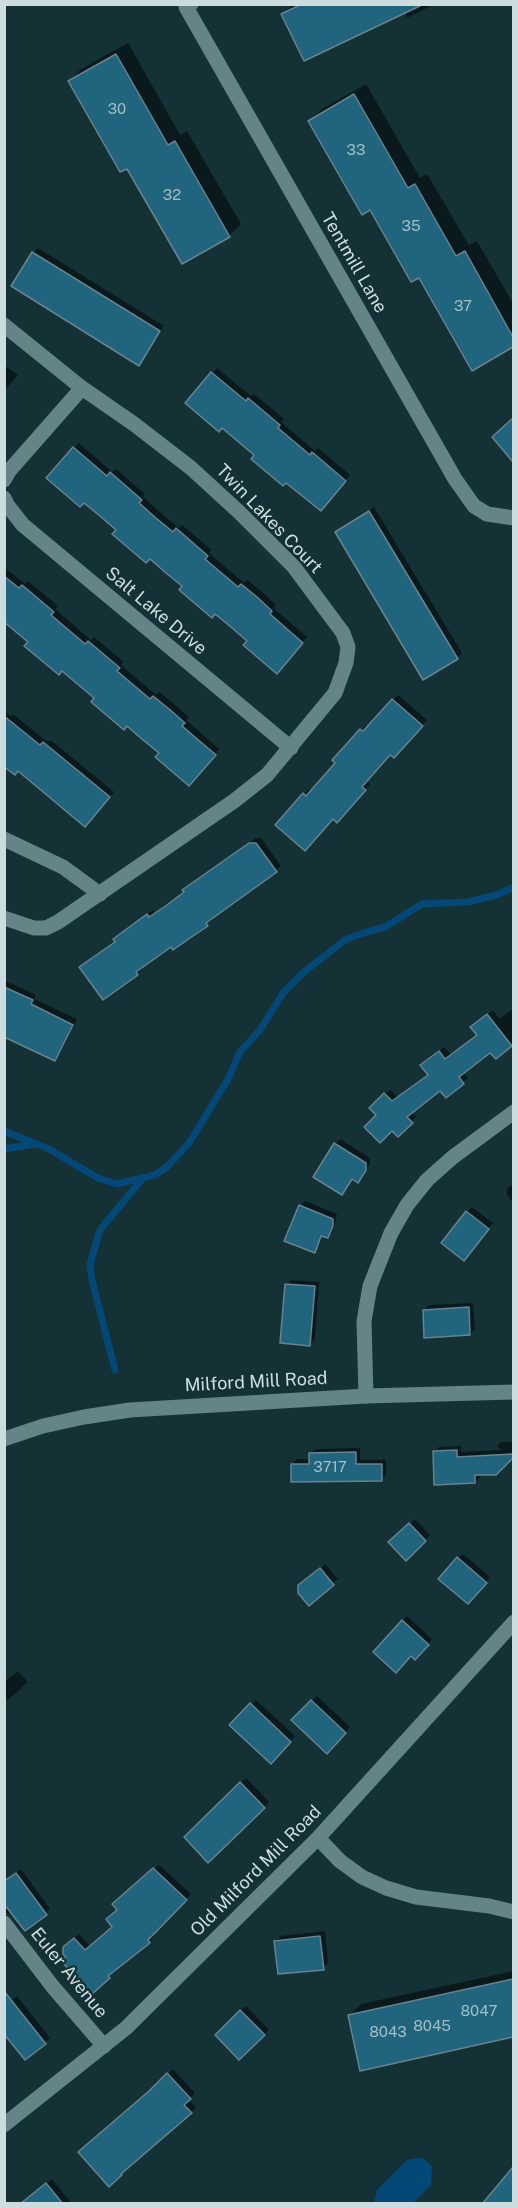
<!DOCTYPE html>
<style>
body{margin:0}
#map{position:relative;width:518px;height:2208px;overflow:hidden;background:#143135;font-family:"Public Sans",sans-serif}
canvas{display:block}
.frame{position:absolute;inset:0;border:6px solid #cddddf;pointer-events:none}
</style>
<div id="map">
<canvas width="518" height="2208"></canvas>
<div class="frame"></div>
</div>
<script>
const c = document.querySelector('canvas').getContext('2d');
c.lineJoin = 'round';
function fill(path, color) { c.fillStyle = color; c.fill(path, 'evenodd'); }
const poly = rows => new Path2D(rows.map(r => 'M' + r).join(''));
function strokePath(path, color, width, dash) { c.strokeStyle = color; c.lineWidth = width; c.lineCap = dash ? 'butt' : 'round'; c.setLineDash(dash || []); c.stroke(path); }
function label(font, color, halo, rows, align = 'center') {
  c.font = font + ' "Public Sans",sans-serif'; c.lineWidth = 4.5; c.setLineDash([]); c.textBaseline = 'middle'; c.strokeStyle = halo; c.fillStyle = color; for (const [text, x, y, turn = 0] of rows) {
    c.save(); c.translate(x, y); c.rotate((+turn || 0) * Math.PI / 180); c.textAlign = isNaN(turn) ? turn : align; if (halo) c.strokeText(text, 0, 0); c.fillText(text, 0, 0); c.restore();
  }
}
fill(poly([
 [417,2158,423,2158,432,2166,431,2185,413,2203,374,2203,377,2190,407,2160]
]), '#044878');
fill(poly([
 [293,4,435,4,407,18,405,12,283,15],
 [128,43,180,135,187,131,241,224,229,236,128,167,69,81,81,69],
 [366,84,420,178,427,174,469,245,477,241,514,305,514,346,473,369,419,276,310,121,322,109],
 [38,248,164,326,139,364,33,253],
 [4,365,18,375,4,391],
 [217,368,251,396,254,394,284,419,281,422,315,451,318,448,350,475,325,504,256,455,222,426,187,403],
 [514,419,514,460,494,437],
 [79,443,112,472,116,469,145,494,143,497,161,513,179,528,182,525,212,550,209,553,244,583,247,580,262,592,276,605,273,608,307,637,282,667,118,530,74,448],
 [374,507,462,653,457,658,337,532],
 [4,567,25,584,28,581,58,606,55,609,91,640,94,637,124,662,121,665,156,695,159,692,174,704,189,717,186,720,219,749,194,779,4,620],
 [398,695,427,720,398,752,390,754,366,781,370,784,342,816,277,825,309,789,312,791,337,763,361,730,366,725,368,727],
 [4,711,11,716,13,714,46,741,52,741,114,792,90,820,18,770,4,765],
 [256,838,261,838,281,866,210,917,212,920,207,924,173,948,171,945,141,967,142,969,137,974,103,998,81,967,116,941,115,939,120,934,153,910,155,913,173,901,186,892,189,885],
 [4,980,36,995,34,999,77,1019,60,1054,55,1059,4,1030],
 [514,1008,514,1033,512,1035,514,1043,491,1051,463,1072,468,1078,446,1096,441,1089,411,1111,416,1117,398,1135,371,1108,390,1090,398,1097,429,1074,427,1060,444,1047,451,1055,478,1034,477,1022,493,1010,499,1019],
 [340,1139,370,1158,370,1164,358,1181,335,1144],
 [514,1183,514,1204,507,1195,507,1189],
 [305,1201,337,1214,333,1232,328,1237,324,1235,319,1247,326,1229,323,1228,315,1247,318,1247,314,1251,300,1206],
 [472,1207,493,1223,469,1254,467,1212],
 [291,1280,319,1282,315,1339,310,1344,286,1284],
 [473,1303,475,1329,470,1334,424,1310,429,1305],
 [501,1442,514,1442,514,1462,510,1459,479,1473,480,1477,475,1482,434,1452,439,1447,461,1446,461,1452,502,1450,497,1446],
 [360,1448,360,1460,386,1460,386,1474,382,1479,292,1464,297,1459,311,1460,311,1453,316,1449],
 [415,1519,430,1535,406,1559,390,1542],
 [463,1554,490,1577,473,1597,458,1558],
 [325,1564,338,1579,309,1604,305,1581],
 [407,1616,432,1639,415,1658,411,1654,375,1651],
 [18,1671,28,1682,7,1701,4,1698,4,1682],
 [317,1696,350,1727,327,1751,294,1720],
 [256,1700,295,1736,271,1762,231,1725],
 [246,1778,269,1802,208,1861,186,1837],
 [159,1865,191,1894,152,1934,154,1937,149,1942,113,1971,91,1993,67,1957,70,1942,79,1934,90,1946,113,1926,119,1900],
 [21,1869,50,1909,46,1913,14,1915,4,1912,4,1882],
 [325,1931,328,1963,323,1968,276,1941,281,1936],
 [514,1971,514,2036,361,2069,349,2016,361,2004],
 [17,1996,50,2038,25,2058,4,2006],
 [246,2006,269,2030,239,2058,217,2035],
 [173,2069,195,2093,188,2100,196,2107,191,2112,156,2086],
 [52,2179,72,2204,22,2204,26,2200]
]), '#0007');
strokePath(poly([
 [4,1131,49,1149,98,1178,117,1184,155,1175,168,1166,189,1143,227,1081,240,1052,260,1030,284,992,304,972,345,940,363,933,385,927,422,904,468,902,497,895,514,887],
 [4,1149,35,1144],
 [115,1370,92,1280,90,1264,100,1230,142,1179]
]), '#044878', 7);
const building = poly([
 [302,4,424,4,304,61,281,14,302,4],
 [116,54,168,145,175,141,230,237,182,264,127,169,120,172,68,81,116,54],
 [354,94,408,188,415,184,456,256,465,251,513,337,513,347,472,371,419,278,411,282,370,210,362,215,308,121,354,94],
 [32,252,160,331,139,366,11,286,32,252],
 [211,372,246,401,248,398,280,425,278,428,310,455,312,452,346,481,321,511,286,483,283,486,251,459,254,455,222,428,219,432,185,403,211,372],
 [513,418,513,462,492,437,513,418],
 [73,447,107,476,110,472,142,500,139,503,156,518,173,532,176,528,208,556,205,559,238,587,241,584,257,597,272,611,270,614,303,643,277,674,243,645,247,641,231,627,215,614,212,618,179,590,182,586,166,573,150,559,146,563,112,534,116,530,100,516,84,503,80,507,46,478,73,447],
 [369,511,458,659,423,680,335,532,369,511],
 [4,576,19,588,22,585,54,612,51,615,85,644,88,641,120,668,117,671,150,699,153,696,169,709,185,723,182,726,216,755,189,786,155,757,159,753,143,740,127,726,124,730,91,702,94,698,62,671,59,675,24,646,28,642,4,622,4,576],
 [392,699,423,726,394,758,390,755,375,772,362,787,366,790,337,823,333,819,305,851,275,825,303,793,306,796,320,780,335,763,332,760,360,729,363,731,392,699],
 [4,716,40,745,43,742,110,797,85,827,18,771,15,775,4,767,4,716],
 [249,843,256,843,277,872,206,923,208,926,190,938,173,950,171,947,136,972,138,975,103,1000,79,967,115,942,113,939,147,914,149,917,167,905,184,892,182,890,249,843],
 [4,987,33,1000,31,1004,73,1025,55,1061,4,1037,4,987],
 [487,1014,512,1046,496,1059,490,1053,459,1077,464,1084,446,1098,440,1091,407,1117,413,1123,398,1137,392,1131,380,1143,364,1127,376,1115,369,1108,384,1093,392,1101,428,1075,420,1065,439,1051,445,1059,477,1035,470,1027,487,1014],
 [334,1143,366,1163,366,1170,358,1183,352,1179,342,1195,313,1177,334,1143],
 [299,1205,333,1219,333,1226,328,1238,321,1236,315,1253,284,1241,299,1205],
 [466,1211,489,1229,464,1261,441,1243,466,1211],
 [285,1284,315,1286,310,1346,280,1343,285,1284],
 [469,1307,470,1335,424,1338,423,1310,469,1307],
 [457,1450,457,1457,513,1454,513,1458,496,1475,475,1475,475,1483,434,1485,433,1451,457,1450],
 [356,1452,356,1464,382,1464,382,1481,291,1482,291,1464,309,1464,309,1453,356,1452],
 [409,1523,426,1541,406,1561,388,1542,409,1523],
 [457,1557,487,1583,468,1604,438,1579,457,1557],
 [320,1568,334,1585,309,1606,298,1593,298,1585,320,1568],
 [402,1620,429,1645,415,1660,411,1656,396,1673,373,1652,402,1620],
 [311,1700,346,1733,327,1754,291,1720,311,1700],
 [250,1703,291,1742,271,1764,229,1725,250,1703],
 [240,1782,265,1808,208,1863,184,1837,240,1782],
 [153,1868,187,1900,148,1940,150,1943,108,1976,110,1978,91,1995,61,1961,66,1957,63,1954,63,1947,74,1938,85,1950,112,1927,106,1919,117,1910,112,1904,153,1868],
 [16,1873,47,1915,25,1931,4,1904,4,1881,16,1873],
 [320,1936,324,1970,278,1974,274,1941,320,1936],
 [513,1979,513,2037,360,2071,348,2015,513,1979],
 [4,1991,46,2044,25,2060,4,2034,4,1991],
 [240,2010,265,2035,239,2060,215,2035,240,2010],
 [167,2073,191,2099,184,2105,192,2113,121,2174,122,2175,109,2187,78,2152,149,2091,167,2073],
 [513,2167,513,2204,482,2204,513,2167],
 [46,2183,63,2204,20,2204,46,2183]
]);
fill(building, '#21647d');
strokePath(building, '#68838f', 1.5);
strokePath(poly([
 [191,4,186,7,455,479,474,506,487,514,514,518],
 [4,325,82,388,134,424,191,468,239,512,294,567,343,633,348,647,346,663,335,693,267,775,234,801,58,922,46,928,34,928,4,918],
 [4,480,9,471,82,388],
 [4,498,8,506,23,525,291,748],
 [4,839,63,867,100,894],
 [366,1396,364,1321,370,1286,391,1233,407,1205,427,1180,453,1157,514,1112],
 [318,1838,340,1861,362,1877,386,1888,416,1897,489,1906,514,1912],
 [4,1923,53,1987,104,2046],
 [4,2125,126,2028,318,1838,514,1622]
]), '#658488', 15);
strokePath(poly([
 [4,1439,43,1426,84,1417,130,1410,366,1396,514,1392]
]), '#658488', 15);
label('15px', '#a2bfc6', null, [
 ["30",117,109],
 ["33",356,150],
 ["32",172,195],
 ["35",411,226],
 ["37",463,306],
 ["3717",330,1467],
 ["8047",479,2011],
 ["8045",432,2026],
 ["8043",388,2032]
]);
label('18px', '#cddddf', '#143135', [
 ["Tentmill Lane",354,263,60],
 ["Twin Lakes Court",269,519,46],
 ["Salt Lake Drive",156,611,40],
 ["Milford Mill Road",256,1382,-3],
 ["Old Milford Mill Road",256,1871,-45],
 ["Euler Avenue",69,1973,51]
]);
</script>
